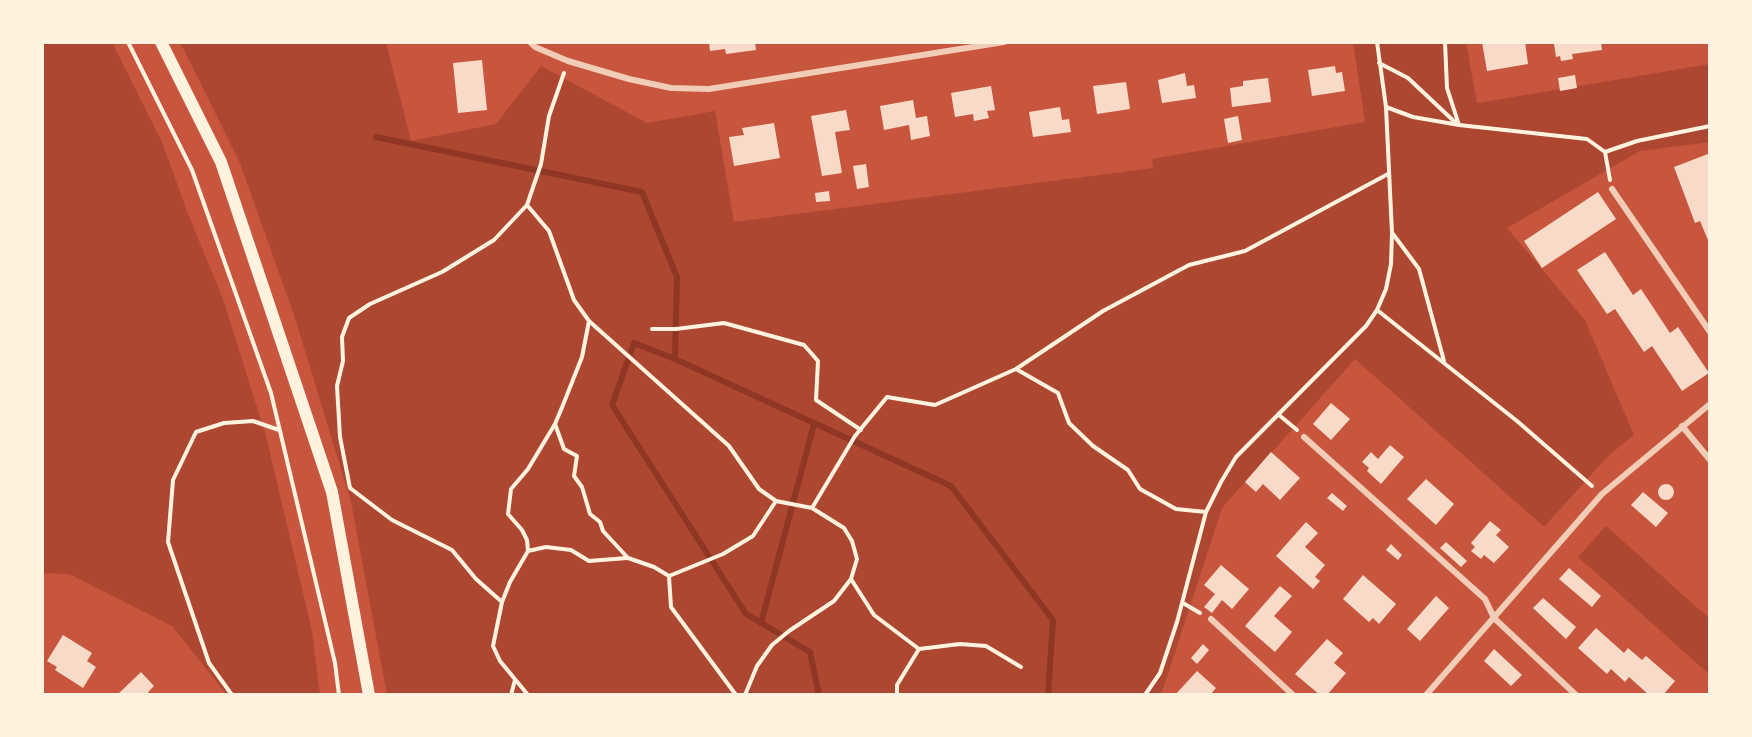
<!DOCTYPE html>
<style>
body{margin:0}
#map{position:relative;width:1752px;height:737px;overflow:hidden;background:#c8553d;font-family:"Space Grotesk",sans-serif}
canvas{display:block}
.frame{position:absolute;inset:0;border:44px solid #fff3e0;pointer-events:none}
</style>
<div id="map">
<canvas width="1752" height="737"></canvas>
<div class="frame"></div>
</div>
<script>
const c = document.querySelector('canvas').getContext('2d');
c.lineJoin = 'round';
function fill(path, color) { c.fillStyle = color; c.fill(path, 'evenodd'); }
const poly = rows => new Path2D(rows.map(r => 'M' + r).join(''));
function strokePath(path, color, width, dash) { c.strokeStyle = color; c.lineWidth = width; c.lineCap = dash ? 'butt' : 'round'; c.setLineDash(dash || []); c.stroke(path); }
fill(poly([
 [42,42,112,42,162,142,188,214,223,299,266,436,312,631,320,695,227,695,172,626,69,574,42,573],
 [180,42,386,42,411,141,496,124,541,66,647,123,715,111,734,222,1153,168,1152,159,1365,122,1353,42,1466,42,1477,103,1710,64,1710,142,1640,151,1507,228,1585,320,1634,435,1608,456,1544,527,1355,359,1222,508,1161,695,387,695,351,502,295,318,240,163],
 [1606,526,1710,619,1710,675,1578,557]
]), '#ae4732');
strokePath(poly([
 [376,137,642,192,677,277,675,359,951,486,1053,620,1048,695],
 [675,359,634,343,612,405,746,614,810,652,819,695],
 [761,623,814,424]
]), '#8f3625', 6);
fill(poly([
 [709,42,755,42,756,50,726,54,725,49,710,51],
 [1482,42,1525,42,1528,64,1487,71],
 [1555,42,1601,42,1602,50,1572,54,1573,59,1561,61,1560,56,1556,57,1554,44,1556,44],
 [482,60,487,110,458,113,453,63],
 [1335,66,1336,73,1342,72,1345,91,1312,96,1308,70],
 [1185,73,1187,86,1194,85,1196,98,1162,103,1158,80],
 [1575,75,1577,88,1560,91,1558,78],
 [1268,78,1271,102,1232,107,1230,88,1243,86,1243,81],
 [1126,82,1130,109,1097,114,1093,86],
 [991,86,995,110,987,111,989,118,974,121,973,114,955,117,951,93],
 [913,100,916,118,927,116,930,136,911,140,909,125,884,130,880,106],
 [1060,107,1062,120,1069,119,1071,132,1033,137,1029,112],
 [846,110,850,130,835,132,842,173,822,176,811,116],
 [1238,116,1242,140,1228,143,1224,119],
 [774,123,780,158,734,166,729,137,744,135,742,128],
 [1708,154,1710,160,1710,245,1700,221,1695,223,1674,167],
 [866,164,869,187,857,189,853,166],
 [829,191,830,201,816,202,815,193],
 [1598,192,1616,219,1542,268,1524,241],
 [1605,252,1633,295,1641,289,1670,333,1678,327,1709,373,1682,391,1652,346,1644,352,1615,309,1607,314,1577,270],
 [1331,403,1350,419,1331,440,1313,424],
 [1390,445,1404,457,1381,484,1367,471,1369,468,1362,462,1371,452,1378,459],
 [1271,452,1300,478,1280,500,1263,484,1256,492,1245,482],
 [1426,479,1454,504,1436,525,1407,499],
 '1658 492a8 8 0 1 1 16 0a8 8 0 1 1-16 0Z',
 [1643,492,1668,513,1656,527,1631,505],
 [1332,493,1347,506,1343,511,1327,498],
 [1490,521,1501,530,1496,535,1509,547,1494,563,1484,555,1481,559,1471,551,1475,547,1471,543],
 [1306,522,1318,533,1305,547,1325,565,1315,577,1320,581,1313,589,1276,556],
 [1446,542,1467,561,1461,567,1440,548],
 [1391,544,1402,555,1398,560,1386,550],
 [1221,565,1249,589,1232,609,1222,600,1212,613,1204,607,1215,594,1204,585],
 [1569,568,1601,596,1592,607,1559,579],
 [1363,575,1396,604,1379,624,1373,618,1369,622,1343,599],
 [1280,586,1292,596,1274,616,1292,632,1275,652,1245,626],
 [1436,596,1449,608,1420,641,1407,629],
 [1543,598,1576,627,1566,639,1533,608],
 [1596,628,1624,653,1628,648,1642,660,1646,656,1675,681,1663,695,1649,695,1629,677,1625,682,1611,669,1607,674,1578,648],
 [63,635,92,653,87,661,96,667,83,688,55,670,57,667,47,661],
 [1327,639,1343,653,1334,663,1346,673,1327,695,1320,695,1295,674],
 [1203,644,1209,650,1197,664,1191,658],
 [1494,649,1522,675,1511,686,1484,661],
 [1197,671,1216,688,1210,695,1175,695],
 [141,672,154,686,148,692,152,695,117,695]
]), '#f7dbc8');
strokePath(poly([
 [128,42,192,170,271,393,335,663,339,695],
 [1445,42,1447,88,1459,125],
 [1379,63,1408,78,1458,125],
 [1386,107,1413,117,1459,125,1587,139,1605,152,1610,180],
 [1605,152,1637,141,1710,126],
 [527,205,549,231,574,300,589,321,729,446,759,489,776,501,812,508,844,528,852,541,857,559,851,579,834,601,789,631,772,645,757,666,745,695],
 [1393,234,1419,269,1444,361],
 [1377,310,1517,421,1592,486],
 [652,329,676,329,724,323,804,345,818,361,816,400,861,430],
 [1016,369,1058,393,1069,423,1093,446,1128,470,1140,489,1176,509,1206,512],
 [1279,415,1297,430],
 [555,424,564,449,577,456,574,476,582,487,590,514,600,522,603,531,628,558,654,567,669,576],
 [812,508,855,436,887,397,935,405,1016,369,1103,311,1189,265,1245,251,1388,174],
 [528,551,546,547,571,550,589,561,627,558],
 [669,576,671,607,736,695],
 [669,576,723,554,753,536,776,501],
 [851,579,874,615,919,649,960,644,986,646,1021,667],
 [502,602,476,579,452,550,392,520,350,488,340,437,337,386,343,361,342,337,349,318,370,304,442,272,494,240,527,205,541,164,549,116,564,73],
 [1183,603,1200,613],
 [232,695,209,663,168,542,173,480,196,432,224,423,253,421,279,430],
 [511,695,515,680],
 [528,695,500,661,493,646,502,602,510,582,528,551,527,540,522,530,508,514,511,489,528,469,555,424,563,405,582,357,589,321],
 [897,695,897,685,919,649],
 [1145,695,1160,673,1177,622,1206,512,1221,482,1236,457,1366,326,1377,310,1386,289,1391,264,1392,233,1386,107,1377,42]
]), '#fff3e0', 4);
strokePath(poly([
 [530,42,535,47,568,61,629,79,671,88,709,89,1004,42],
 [1612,189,1710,332],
 [1682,426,1710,460],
 [1304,437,1485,599,1494,618,1576,695],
 [1211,619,1293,695],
 [1426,695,1602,494,1710,404]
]), '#f1ccb7', 6);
strokePath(poly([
 [161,42,221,162,332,492,369,695]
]), '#fff3e0', 12);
</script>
